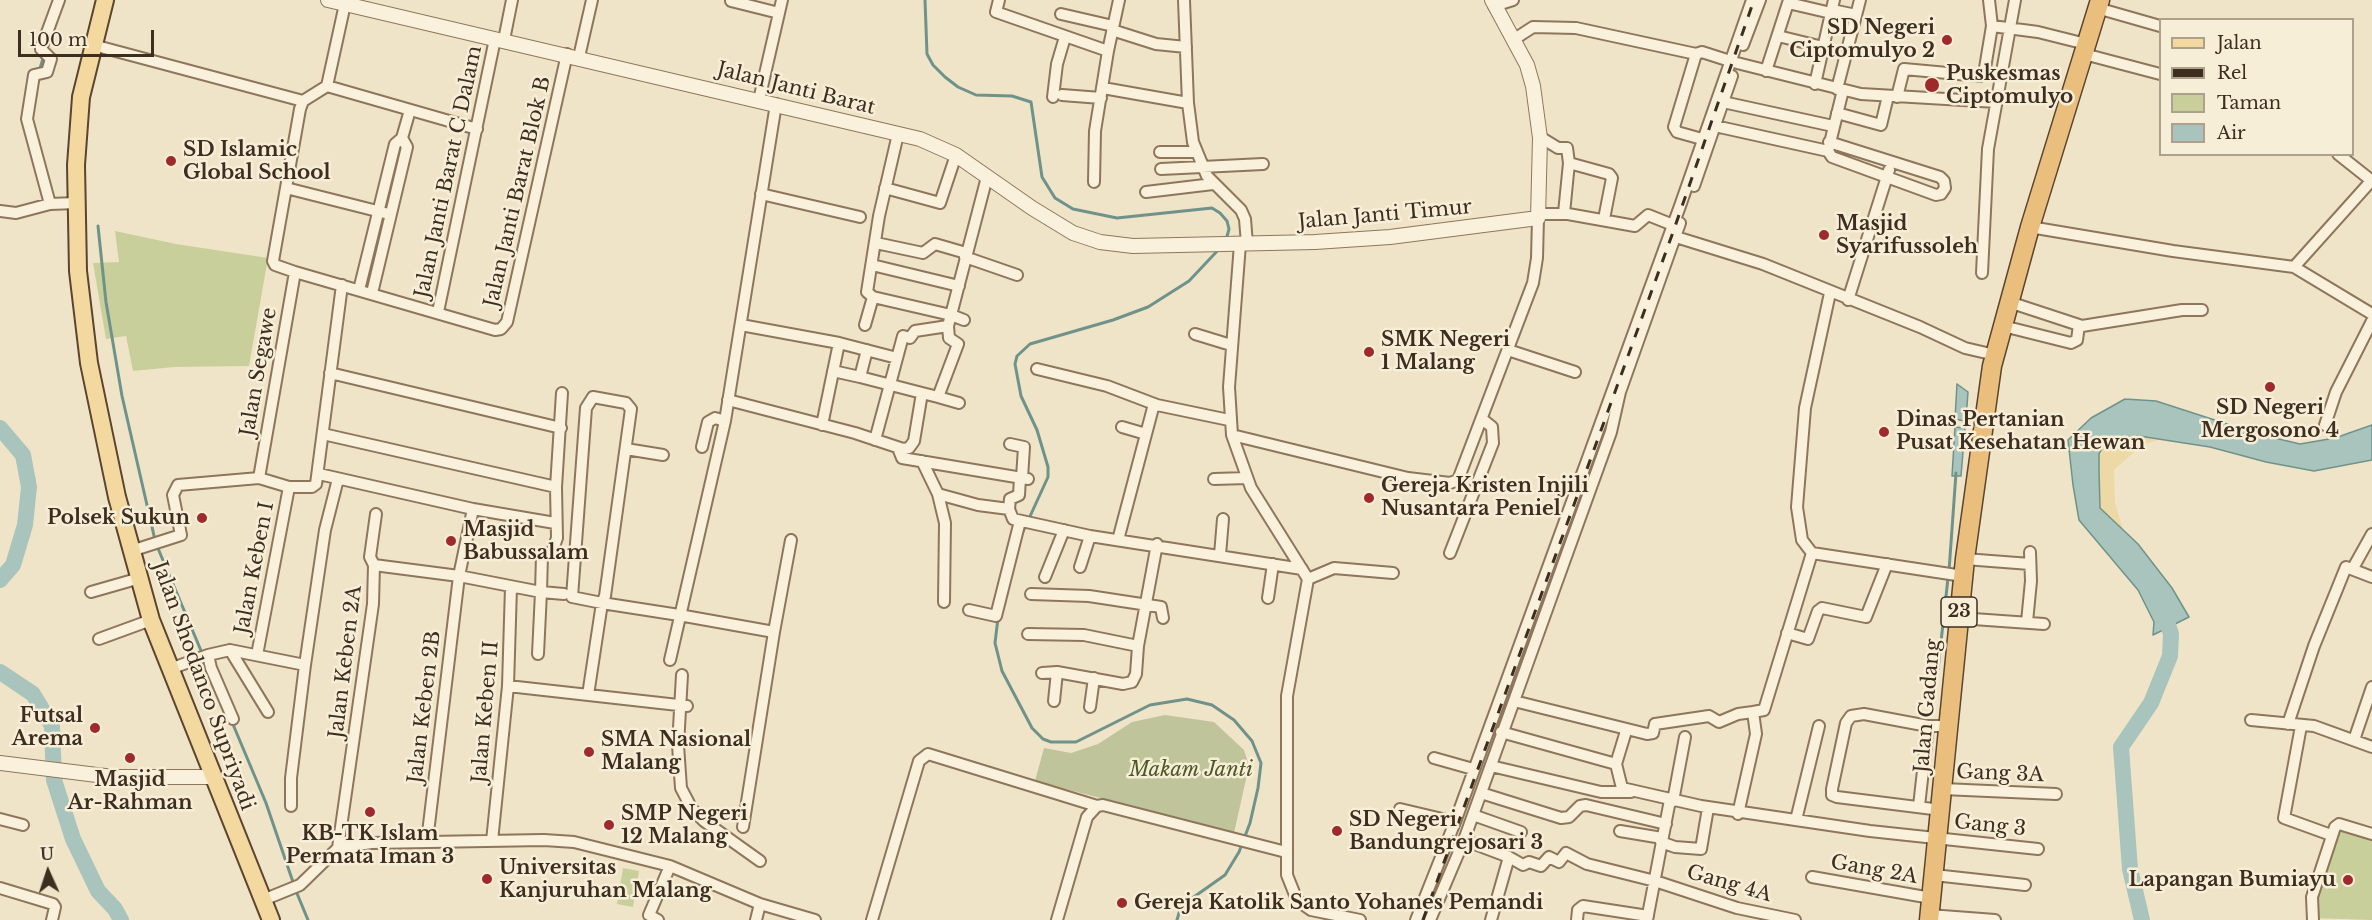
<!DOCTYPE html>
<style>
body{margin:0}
#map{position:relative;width:2372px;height:920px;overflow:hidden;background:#f0e4c8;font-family:"Libre Baskerville",serif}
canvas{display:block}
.legend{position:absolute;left:2159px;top:18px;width:195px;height:138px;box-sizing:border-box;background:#f7eed8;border:2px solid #ada18e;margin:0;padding:8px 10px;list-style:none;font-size:18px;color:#3d2e20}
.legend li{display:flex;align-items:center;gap:12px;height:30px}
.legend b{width:30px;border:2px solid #ada18e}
.north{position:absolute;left:18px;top:842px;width:60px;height:60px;-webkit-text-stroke:4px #f7eed8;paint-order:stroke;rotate:357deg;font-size:16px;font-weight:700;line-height:24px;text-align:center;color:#3d2e20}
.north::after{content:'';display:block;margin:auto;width:21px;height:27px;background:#3d2e20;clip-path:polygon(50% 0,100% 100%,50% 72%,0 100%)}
.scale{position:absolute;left:18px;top:30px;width:136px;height:27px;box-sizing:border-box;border:3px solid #3d2e20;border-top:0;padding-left:8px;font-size:18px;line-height:21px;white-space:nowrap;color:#3d2e20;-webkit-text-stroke:4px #f7eed8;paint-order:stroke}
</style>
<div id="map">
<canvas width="2372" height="920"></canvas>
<ul class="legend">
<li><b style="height:8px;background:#f3d9a0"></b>Jalan</li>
<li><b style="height:8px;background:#3d2e20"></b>Rel</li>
<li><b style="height:16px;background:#c9cf9b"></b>Taman</li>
<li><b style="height:16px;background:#a9c4bc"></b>Air</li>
</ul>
<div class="north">U</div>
<div class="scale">100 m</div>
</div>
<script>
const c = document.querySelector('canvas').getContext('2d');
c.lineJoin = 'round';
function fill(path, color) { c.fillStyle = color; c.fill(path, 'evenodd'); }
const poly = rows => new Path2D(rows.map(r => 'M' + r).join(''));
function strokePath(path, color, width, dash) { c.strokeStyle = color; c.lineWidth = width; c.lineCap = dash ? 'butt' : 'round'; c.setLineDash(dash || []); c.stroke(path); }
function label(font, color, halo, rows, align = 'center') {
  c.font = font + ' "Libre Baskerville",serif'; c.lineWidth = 5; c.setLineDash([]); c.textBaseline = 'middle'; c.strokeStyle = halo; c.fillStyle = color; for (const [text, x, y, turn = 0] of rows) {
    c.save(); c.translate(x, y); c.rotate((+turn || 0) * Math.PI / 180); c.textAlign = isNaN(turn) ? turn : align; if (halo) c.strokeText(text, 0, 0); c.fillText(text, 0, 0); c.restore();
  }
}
fill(poly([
 [115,231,176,244,268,258,249,366,174,367,133,371,126,336,106,339,93,263,119,262],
 [2338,830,2372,841,2372,920,2312,918],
 [623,868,639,871,633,907,617,904]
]), '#c9cf9b');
fill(poly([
 [2139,436,2158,440,2142,445,2114,470,2115,503,2124,533,2100,508,2099,454,2103,447,2115,439]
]), '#ecd9a5');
fill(poly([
 [1165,715,1214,722,1244,750,1249,766,1234,833,1035,781,1044,748,1071,753,1098,744,1132,722]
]), '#bfc49a');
const water = poly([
 [1957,384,1968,392,1966,419,1964,421,1955,419,1957,384],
 [2125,399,2156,401,2258,434,2300,444,2335,438,2372,425,2372,460,2314,471,2266,462,2210,447,2139,436,2115,439,2103,447,2099,454,2099,470,2100,508,2138,544,2172,588,2189,617,2153,635,2154,622,2138,590,2079,520,2073,485,2068,440,2091,418,2125,399],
 [1955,427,1965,428,1961,476,1952,476,1955,427]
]);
fill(water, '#a9c4bc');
strokePath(water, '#6f938a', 1.5);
strokePath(poly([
 [925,0,927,54,933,65,945,77,958,87,976,95,1012,96,1031,102,1042,177,1055,198,1073,209,1117,218,1212,208,1220,213,1227,221,1229,229,1226,240],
 [39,72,44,55],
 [98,226,106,302,122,396,155,540],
 [1021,536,1048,477,1048,467,1037,430,1021,396,1015,364,1017,356,1030,344,1113,320,1148,307,1189,281,1220,248],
 [157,546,202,653],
 [1949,571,1956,473],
 [998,618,995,643,1002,671,1032,728,1043,739,1051,742,1076,742,1150,705,1187,699,1212,705,1234,720,1252,741,1261,763,1258,788,1250,823,1239,852,1225,875,1181,906,1177,920],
 [1938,669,1948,578],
 [232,722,266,803,294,885],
 [296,891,308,920]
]), '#6f938a', 3);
strokePath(poly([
 [0,428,23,455,29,487,25,525,13,565,0,580],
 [0,672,33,694,48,719,52,726,54,780,73,839,98,891,115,909,121,920],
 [2142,920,2130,869,2121,747,2151,703,2170,656,2171,634,2162,607]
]), '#a9c4bc', 16);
const minor = poly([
 [999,0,996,12,1108,51,1095,131,1094,182],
 [1184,0,1188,103,1193,142,1207,176,1241,210,1245,219,1247,244],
 [1834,0,1831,13,1837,11,1856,15],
 [731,1,779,13],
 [345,4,327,86,303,101,300,109,273,261,275,265,295,272,495,330,501,329,507,322,567,54],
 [1494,6,1513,0],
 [2097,8,2160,26],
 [1061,14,1113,26],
 [1992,26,2038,32,2086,44],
 [1112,30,1156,44,1186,47],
 [1778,36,1823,47],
 [504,40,512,0],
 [1513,40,1533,27,1576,28,1696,54,1702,52,1730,61],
 [93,45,303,101],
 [1743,45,1760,0],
 [1108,51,1119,0],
 [1696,54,1674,127,1677,132,1702,139],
 [2084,54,2160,74],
 [579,57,592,0],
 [1737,63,1861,94,1997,102],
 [1766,71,1788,3,1831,13,1815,84],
 [327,86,477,129],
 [1103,88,1188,103],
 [1837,89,1860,0],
 [1062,95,1101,98],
 [1053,97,1057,64,1065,37],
 [1897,97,1904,69,1980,76,1984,74,1992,26,1989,0],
 [759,100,782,0],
 [1723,102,1833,126],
 [1837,113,1881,125,1888,96],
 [1715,126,1828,151,1843,90],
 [1540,137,1558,148,1567,148,1569,163],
 [1828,151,1832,157,1936,195,1941,194,1945,188,1944,181,1940,177,1829,142],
 [1160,152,1196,152],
 [2338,154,2372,181],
 [1161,169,1263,164],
 [1694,186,1732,76],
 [286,188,385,213],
 [885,188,940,203,956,155],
 [1146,192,1213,184],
 [761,194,860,217],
 [50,204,27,119,34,75,47,72,51,59,41,49,59,0],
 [0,211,16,213,50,204,76,203],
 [1564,213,1569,163,1609,174,1612,178,1604,219],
 [1539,214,1568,214,1635,226,1648,215,1673,225],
 [2030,227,2173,251,2294,267,2372,314],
 [1676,237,1763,264,1920,327,1965,348,1995,355],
 [876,243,923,253,935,244,966,253],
 [1240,244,1229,387,1232,435,1251,488,1308,579,1287,696,1287,875,1297,900,1311,910,1360,920],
 [965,257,1017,275],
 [872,265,959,286],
 [2294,267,2372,180],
 [1982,273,1988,149,2015,0],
 [359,290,395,144,402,138,410,110],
 [372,293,407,147,402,138],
 [1830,293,1805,408,1797,507,1802,540,1812,553,1963,576],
 [1848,300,1889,170],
 [2009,302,2082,326,2182,310,2202,310],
 [438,312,495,39],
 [964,320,951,315,987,177],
 [741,325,839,343,897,358],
 [865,325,873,297],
 [2003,326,2071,343,2077,340,2079,325],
 [1195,334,1231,345],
 [1508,350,1575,372],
 [1037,369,1107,386,1157,405,1229,420],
 [833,371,860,377,867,350],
 [330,373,561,428],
 [562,393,556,487,557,538,552,552,542,555,541,592,564,594],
 [922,393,938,397,958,344,949,338,948,326],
 [938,397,959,403],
 [728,400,855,433,903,449,909,448,914,441,922,393,860,377],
 [822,425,839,343],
 [2325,425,2336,392,2372,321],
 [1122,427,1146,434],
 [323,434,556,487],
 [1232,435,1408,478,1450,483,1458,480,1533,283,1537,258,1538,218],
 [875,440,903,336,910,338,915,331,948,326,951,315,873,297,867,292,879,216,898,134],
 [1010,444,1024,447,1022,478],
 [702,447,708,422,715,418,725,421],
 [898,448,902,458,1028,479],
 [626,449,663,455],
 [922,461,938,494,945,523,944,602],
 [319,474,473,509,555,523],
 [259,478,295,272],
 [1214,479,1247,478],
 [938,494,978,505,1009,509,1013,519,1090,536,1302,569],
 [1009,509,1010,499,1019,495,1020,478],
 [1118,540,1154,404],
 [131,551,181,535,173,495,178,485,259,478,289,487,312,487,316,484,342,285],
 [1450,553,1493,443,1492,427,1482,419],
 [1220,555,1223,519],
 [1965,559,2030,564],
 [374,565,370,557,376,514],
 [1080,567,1090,536],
 [2353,568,2372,534],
 [1045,577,1064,530],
 [1308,579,1334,568,1393,573],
 [91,592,140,578],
 [1031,594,1089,596,1161,607,1163,618],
 [1268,598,1273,564],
 [969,610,996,616,1020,521],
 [1959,618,2044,624],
 [2027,622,2031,581,2030,552],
 [774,632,791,540],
 [1787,633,1808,639,1818,611,1822,608,1866,617,1887,564],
 [1028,634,1084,635,1138,646],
 [99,639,151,620],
 [230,650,268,712],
 [208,655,211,668,233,719],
 [257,655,289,487],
 [670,660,725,421,776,104],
 [170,669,208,655,230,650,305,665],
 [1042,673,1057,672],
 [682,675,678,745,681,788,692,809,704,821,760,861],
 [508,686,687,706],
 [588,695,602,603,605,596,631,409,626,403,593,397,586,408,572,597,602,603,679,615,774,632,743,827],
 [1054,701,1057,672,1123,684,1132,682,1136,674,1138,646,1157,544],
 [1514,701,1647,734,1653,733,1655,724,1709,716,1719,722,1738,714,1753,712],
 [1090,707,1094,678],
 [2251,720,2314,726,2372,747],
 [2288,724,2314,646,2346,567,2372,577],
 [2301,726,2284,818,2331,835],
 [1501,732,1616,764,1626,731],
 [2354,740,2372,687],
 [1434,758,1473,769],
 [1616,764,1622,788,1701,806,1870,831,2038,849],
 [1491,766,1601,792,1631,792],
 [1943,789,2056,794],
 [1481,793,1561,818,1569,817,1580,806,1586,805,1666,824],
 [1673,801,1685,737],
 [291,806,291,778,305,665,325,530,338,479],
 [1919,806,1928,726],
 [1400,809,1455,822],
 [1941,810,1837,797,1832,795,1832,789,1846,723,1851,716,1864,714,1928,726,1949,726],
 [1738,814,1756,734,1753,712,1764,710,1812,553],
 [1473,815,1521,832],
 [0,819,23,825],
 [1796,820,1819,726],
 [1620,831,1662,838],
 [1464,840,1509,857],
 [427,841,459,576,473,509],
 [492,841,508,686,511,587],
 [1661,842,1675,847,1701,849,1708,808],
 [338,848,373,604,374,565,459,576,541,592,538,654],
 [1934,875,2025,885],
 [1812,877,1931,898],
 [0,888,53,904,55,907,52,920],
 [263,900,300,885,338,848,371,843,544,840,574,842,670,866,760,904,815,920],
 [1929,915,1995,920],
 [658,920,649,915,670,866],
 [756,920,760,904],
 [872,920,919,761,928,754,1097,806,1103,805,1286,852],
 [1057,920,1087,817,1097,806],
 [1416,920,1455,822,1680,206,1752,0],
 [1430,920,1464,840,1555,587,1611,432,1620,392,1680,223],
 [1491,920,1509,857,1523,865,1529,862,1541,866,1549,857,1559,862,1566,853,1587,864,1655,881,1737,908,1795,920],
 [1577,920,1578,910,1583,906,1648,916],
 [1647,920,1670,800],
 [2313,920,2312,897,2335,827,2339,824,2372,834]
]);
const tertiary = poly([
 [328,0,920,139,956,155,1032,208,1073,233,1100,242,1133,246,1315,242,1390,237,1538,218,1540,138,1533,86,1527,65,1492,0],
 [0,763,113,777,212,777]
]);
const primary = poly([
 [105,0,81,97,76,165,78,271,89,363,117,497,151,620,271,920]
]);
const trunk = poly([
 [1929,920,1965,559,1992,366,2030,227,2100,0]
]);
strokePath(minor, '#8d765c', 14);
strokePath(tertiary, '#8d765c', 16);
strokePath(primary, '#5b4430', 20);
strokePath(trunk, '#5b4430', 21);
strokePath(minor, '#faf1dc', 10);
strokePath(tertiary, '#faf1dc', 14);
strokePath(primary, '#f3d9a0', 16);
strokePath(trunk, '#eabe7c', 18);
strokePath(poly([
 [1423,920,1672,235,1754,0]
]), '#3d2e20', 3, [10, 10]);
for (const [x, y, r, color] of [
 [1947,40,6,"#9e2a2b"],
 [1932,85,8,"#9e2a2b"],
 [171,161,6,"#9e2a2b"],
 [1824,235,6,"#9e2a2b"],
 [1369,352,6,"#9e2a2b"],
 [2270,387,6,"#9e2a2b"],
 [1884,432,6,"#9e2a2b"],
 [1369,498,6,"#9e2a2b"],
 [202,518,6,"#9e2a2b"],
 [451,541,6,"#9e2a2b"],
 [95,728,6,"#9e2a2b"],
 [589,752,6,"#9e2a2b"],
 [130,758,6,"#9e2a2b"],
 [370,812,6,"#9e2a2b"],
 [609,825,6,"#9e2a2b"],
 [1337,831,6,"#9e2a2b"],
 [487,879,6,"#9e2a2b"],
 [2348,880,6,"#9e2a2b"],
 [1122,903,6,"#9e2a2b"]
]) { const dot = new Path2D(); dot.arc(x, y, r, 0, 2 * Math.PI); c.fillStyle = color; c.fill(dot); strokePath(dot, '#f7eed8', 2); }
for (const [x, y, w] of [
 [1959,612,36]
]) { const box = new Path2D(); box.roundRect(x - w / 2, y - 15, w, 30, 4.5); c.fillStyle = '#f7eed8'; c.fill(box); strokePath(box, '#3d2e20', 1.5); }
label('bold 18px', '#3d2e20', null, [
 ["23",1959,612]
]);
label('bold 20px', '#3d2e20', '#f7eed8', [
 ["SD Negeri",1935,28,"right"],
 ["Ciptomulyo 2",1935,51,"right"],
 ["Puskesmas",1946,74],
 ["Ciptomulyo",1946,97],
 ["SD Islamic",183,150],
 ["Global School",183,173],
 ["Masjid",1836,224],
 ["Syarifussoleh",1836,247],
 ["SMK Negeri",1381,340],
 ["1 Malang",1381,363],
 ["SD Negeri",2270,408,"center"],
 ["Mergosono 4",2270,431,"center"],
 ["Dinas Pertanian",1896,420],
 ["Pusat Kesehatan Hewan",1896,443],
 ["Gereja Kristen Injili",1381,486],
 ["Nusantara Peniel",1381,509],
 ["Polsek Sukun",190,518,"right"],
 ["Masjid",463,530],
 ["Babussalam",463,553],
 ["Futsal",83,716,"right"],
 ["Arema",83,739,"right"],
 ["SMA Nasional",601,740],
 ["Malang",601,763],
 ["Masjid",130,780,"center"],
 ["Ar-Rahman",130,803,"center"],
 ["SMP Negeri",621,814],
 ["12 Malang",621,837],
 ["SD Negeri",1349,820],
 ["Bandungrejosari 3",1349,843],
 ["KB-TK Islam",370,834,"center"],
 ["Permata Iman 3",370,857,"center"],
 ["Universitas",499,868],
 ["Kanjuruhan Malang",499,891],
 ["Lapangan Bumiayu",2336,880,"right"],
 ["Gereja Katolik Santo Yohanes Pemandi",1134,903]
], 'left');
label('20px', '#3d2e20', '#f7eed8', [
 ["Jalan Janti Barat",796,89,14],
 ["Jalan Janti Barat C Dalam",449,172,-78],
 ["Jalan Janti Barat Blok B",518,192,-77],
 ["Jalan Janti Timur",1385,215,-5],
 ["Jalan Segawe",259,372,-80],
 ["Jalan Keben I",255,568,-79],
 ["Jalan Keben 2A",346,662,-83],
 ["Jalan Shodanco Supriyadi",203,686,70],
 ["Jalan Gadang",1928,706,-85],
 ["Jalan Keben 2B",425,707,-83],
 ["Jalan Keben II",486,712,-85],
 ["Gang 3A",2000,774,2],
 ["Gang 3",1990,826,6],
 ["Gang 2A",1874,870,10],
 ["Gang 4A",1729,884,16]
]);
label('italic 20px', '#4d5a26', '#f7eed8', [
 ["Makam Janti",1191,770]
]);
</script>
